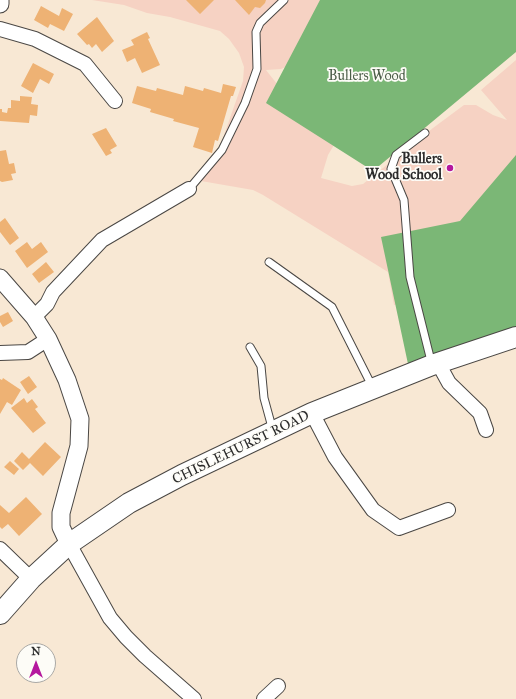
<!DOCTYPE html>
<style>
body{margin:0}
#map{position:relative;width:516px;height:699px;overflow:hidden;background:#f8e8d4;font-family:"IM FELL Great Primer",serif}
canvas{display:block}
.north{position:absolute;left:16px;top:643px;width:40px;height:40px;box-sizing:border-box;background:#fdfcf7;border:1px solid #a9a8a5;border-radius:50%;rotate:0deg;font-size:11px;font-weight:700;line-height:16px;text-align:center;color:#2b2b2b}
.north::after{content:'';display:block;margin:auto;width:14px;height:18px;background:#b5179e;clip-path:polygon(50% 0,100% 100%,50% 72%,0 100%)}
</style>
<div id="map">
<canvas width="516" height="699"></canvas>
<div class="north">N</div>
</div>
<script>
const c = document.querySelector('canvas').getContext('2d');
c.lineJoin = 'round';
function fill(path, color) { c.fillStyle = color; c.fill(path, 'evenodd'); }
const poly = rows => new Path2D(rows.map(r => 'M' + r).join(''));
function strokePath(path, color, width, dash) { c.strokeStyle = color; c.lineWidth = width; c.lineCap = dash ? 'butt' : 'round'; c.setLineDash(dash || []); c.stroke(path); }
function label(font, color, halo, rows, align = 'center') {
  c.font = font + ' "IM FELL Great Primer",serif'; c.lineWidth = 3.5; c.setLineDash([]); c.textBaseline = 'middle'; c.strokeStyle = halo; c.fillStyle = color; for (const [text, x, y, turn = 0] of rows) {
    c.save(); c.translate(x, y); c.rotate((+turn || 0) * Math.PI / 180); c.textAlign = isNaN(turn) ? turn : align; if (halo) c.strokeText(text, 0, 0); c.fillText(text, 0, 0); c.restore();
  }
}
fill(poly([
 [92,0,341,0,293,64,281,69,266,70,277,84,349,120,328,155,321,178,352,186,363,184,433,128,464,105,476,105,493,115,507,120,481,90,516,60,516,323,413,303,394,305,388,272,263,195,253,190,201,181,216,158,243,81,244,67,239,53,229,39,220,31,170,17,147,13,124,5]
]), '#f6d2c3');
fill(poly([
 [320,0,516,0,516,52,373,171,266,103],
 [516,155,516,328,408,364,381,237,460,221]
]), '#7bb776');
fill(poly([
 [186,0,214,0,200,14],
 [235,0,266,0,265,3,260,8,255,7,249,15],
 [41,6,59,16,62,8,73,14,64,31,50,24,48,28,34,20],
 [97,17,114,41,102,52,96,44,92,48,89,44,87,45,77,34],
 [147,32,150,38,148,39,160,65,142,73,135,58,127,62,122,50,134,45,131,40],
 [33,63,54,74,49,84,40,79,33,93,21,86],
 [223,84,236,87,233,96,231,96,218,141,215,140,212,153,193,147,199,128,173,121,174,119,150,112,151,109,132,103,137,86,156,91,157,88,183,95,185,86,203,91,204,88,221,93],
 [20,96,32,97,31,104,38,105,37,116,30,115,29,123,0,121,0,109,2,109,2,112,7,113,8,108,11,108,11,100,20,101],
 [106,128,117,146,110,150,112,153,106,156,92,134],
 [6,150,9,164,14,163,16,173,11,174,13,180,2,182,0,181,0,151],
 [5,218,19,238,10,245,0,232,0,222],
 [27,242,32,249,41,242,48,252,27,268,15,251],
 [46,262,54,272,39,283,32,274],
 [8,312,13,321,3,327,0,322,0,316],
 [29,376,37,387,28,394,20,382],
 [3,378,21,390,12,405,7,402,0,414,0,379,2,380],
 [24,398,27,403,32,399,38,407,35,409,46,423,33,433,11,408],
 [45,442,61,457,43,476,30,463,23,470,14,461,22,452,29,459],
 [10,461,19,469,14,475,4,467],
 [26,497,42,514,19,536,8,524,2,529,0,527,0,505,9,513]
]), '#eeb274');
const service = poly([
 [425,133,396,155,391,169,404,200,410,277,432,365],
 [189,189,222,150,245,103,257,69,256,32,260,23,284,0],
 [269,262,332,307,373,388],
 [250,347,261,366,264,398,273,431]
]);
const minor = poly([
 [0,29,35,39,85,64,115,101],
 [34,317,47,304,53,292,102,240,189,189],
 [0,353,28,352,48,339],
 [438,363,449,383,480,413,486,430],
 [312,413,335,457,373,510,399,528,448,510],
 [69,544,110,618,126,637,145,656,194,699],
 [0,549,31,579],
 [264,699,278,686]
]);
const tertiary = poly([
 [0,4,0,0],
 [0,278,34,317,48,339,67,380,80,419,79,446,61,513,61,527,69,544]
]);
const secondary = poly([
 [0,614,31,579,69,544,129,503,182,475,312,413,432,365,516,337]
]);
strokePath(service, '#4a4744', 9);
strokePath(minor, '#4a4744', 16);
strokePath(tertiary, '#4a4744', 19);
strokePath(secondary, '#4a4744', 22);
strokePath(service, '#fff', 7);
strokePath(minor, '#fff', 14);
strokePath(tertiary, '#fff', 17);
strokePath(secondary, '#fff', 20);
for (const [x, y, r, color] of [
 [450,168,4,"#b5179e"]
]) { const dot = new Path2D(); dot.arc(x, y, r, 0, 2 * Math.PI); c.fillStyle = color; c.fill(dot); strokePath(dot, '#fdfcf7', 1.5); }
label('14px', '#4c5e48', '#fdfcf7', [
 ["Bullers Wood",367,77]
]);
label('bold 14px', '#2b2b2b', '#fdfcf7', [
 ["Bullers",442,160],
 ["Wood School",442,176]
], 'right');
label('14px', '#2b2b2b', '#fdfcf7', [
 ["CHISLEHURST ROAD",241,448,-26]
]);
</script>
